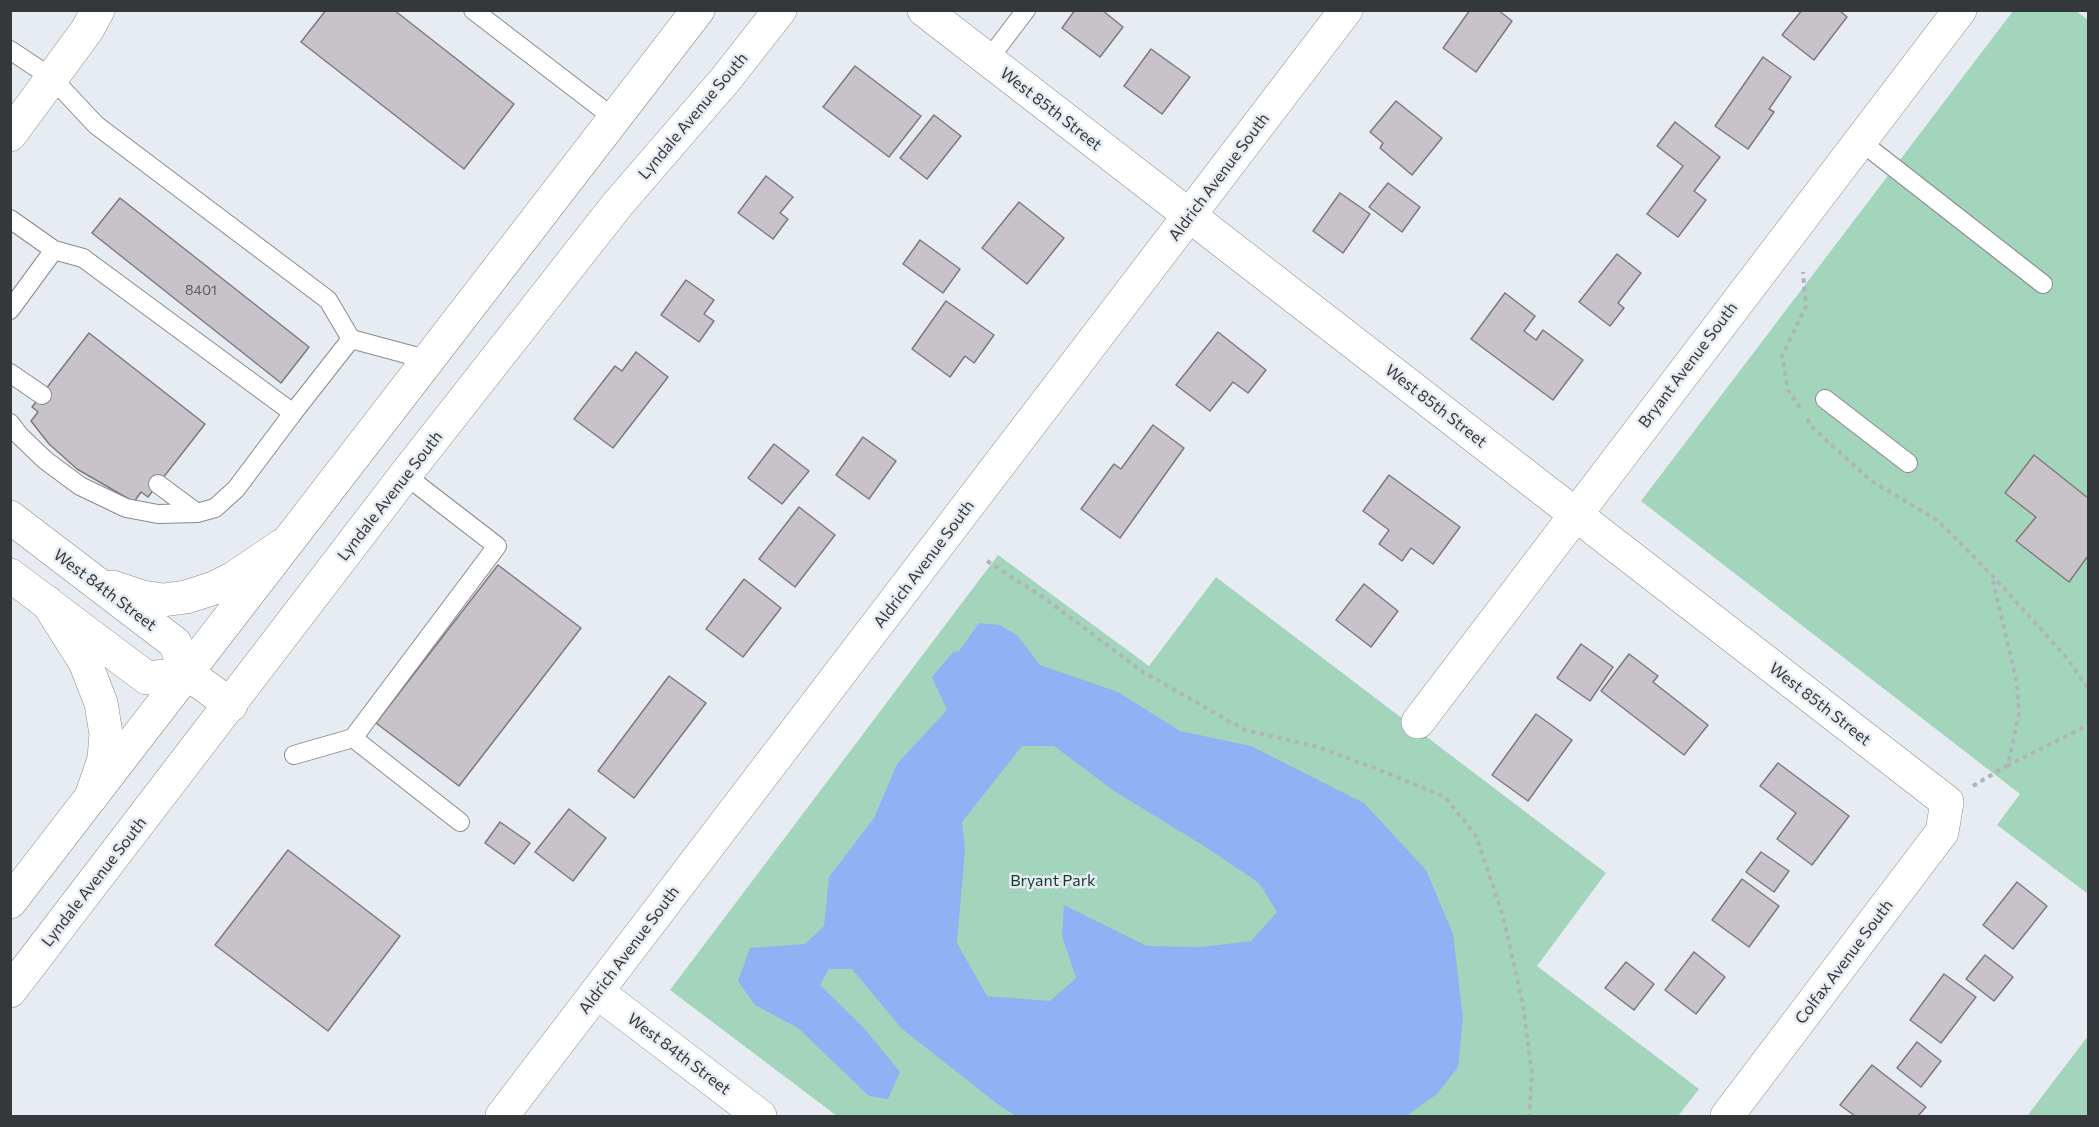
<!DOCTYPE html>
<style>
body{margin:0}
#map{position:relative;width:2099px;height:1127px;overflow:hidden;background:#e7ecf2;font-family:Commissioner,sans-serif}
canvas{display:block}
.frame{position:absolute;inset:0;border:12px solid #35383a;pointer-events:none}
</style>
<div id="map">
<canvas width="2099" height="1127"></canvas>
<div class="frame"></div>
</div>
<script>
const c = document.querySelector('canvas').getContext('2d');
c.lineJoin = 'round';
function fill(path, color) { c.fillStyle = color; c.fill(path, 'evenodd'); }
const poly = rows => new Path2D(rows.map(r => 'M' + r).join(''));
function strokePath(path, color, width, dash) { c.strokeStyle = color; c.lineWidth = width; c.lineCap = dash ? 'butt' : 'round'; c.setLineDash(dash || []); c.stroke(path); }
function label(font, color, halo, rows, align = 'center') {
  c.font = font + ' Commissioner,sans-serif'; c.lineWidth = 5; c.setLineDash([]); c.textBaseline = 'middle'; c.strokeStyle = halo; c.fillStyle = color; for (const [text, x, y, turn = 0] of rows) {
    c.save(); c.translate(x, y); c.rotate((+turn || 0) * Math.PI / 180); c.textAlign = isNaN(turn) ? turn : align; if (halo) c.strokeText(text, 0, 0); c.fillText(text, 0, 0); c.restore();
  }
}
fill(poly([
 [2013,11,2076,11,2088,20,2088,894,1997,825,2020,794,1641,501],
 [998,555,1149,666,1216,577,1606,873,1537,966,1699,1089,1678,1116,837,1116,670,990],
 [2088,1036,2088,1116,2027,1116]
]), '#a3d5bc');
fill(poly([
 [979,623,1000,625,1018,636,1040,665,1118,692,1180,731,1251,746,1364,803,1426,870,1453,934,1463,1018,1458,1067,1437,1094,1406,1116,1016,1116,1000,1106,901,1028,852,969,829,969,820,985,864,1028,900,1072,888,1099,869,1096,798,1028,755,1005,738,981,750,948,805,944,824,926,829,877,874,818,897,764,947,710,932,677,953,652,959,651],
 [1022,746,1054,746,1114,791,1204,846,1259,883,1277,912,1251,941,1201,947,1147,946,1064,905,1062,936,1076,978,1050,1001,987,996,957,943,965,850,962,822]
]), '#8fb2f4');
const building = poly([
 [326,10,394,10,514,104,464,169,301,42,326,10],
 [1075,10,1102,10,1123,27,1100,57,1062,28,1075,10],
 [1470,10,1498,10,1512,21,1476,72,1443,48,1470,10],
 [1802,10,1839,10,1847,17,1814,60,1782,35,1802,10],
 [1151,49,1190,77,1162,114,1124,86,1151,49],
 [1763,57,1791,77,1769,109,1774,112,1748,149,1715,126,1763,57],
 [855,66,921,116,889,157,823,107,855,66],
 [1396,101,1442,138,1412,175,1380,148,1383,143,1370,132,1396,101],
 [934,115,961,136,927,179,900,158,934,115],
 [1675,122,1720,157,1694,191,1706,200,1678,237,1647,214,1683,166,1657,146,1675,122],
 [766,176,793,197,780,213,788,219,773,239,738,213,766,176],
 [1388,183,1420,207,1402,232,1369,207,1388,183],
 [1340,193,1370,214,1343,253,1313,231,1340,193],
 [120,198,309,347,281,383,92,233,120,198],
 [1019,202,1064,238,1027,284,982,248,1019,202],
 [920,240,960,269,943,293,903,264,920,240],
 [1617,254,1641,273,1618,303,1624,308,1610,326,1579,302,1617,254],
 [686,280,714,300,704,314,714,321,699,342,661,315,686,280],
 [1505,293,1535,316,1524,331,1536,340,1543,330,1583,360,1553,400,1471,339,1505,293],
 [946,301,994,335,974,363,965,356,950,377,912,349,946,301],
 [1218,332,1266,370,1248,393,1233,382,1210,411,1176,385,1218,332],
 [89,333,205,424,148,497,141,492,134,502,77,469,49,444,31,421,38,412,32,407,89,333],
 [636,352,668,377,613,448,574,419,615,366,622,371,636,352],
 [1153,425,1184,448,1120,538,1081,509,1114,464,1121,469,1153,425],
 [863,437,896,461,869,499,836,475,863,437],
 [774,444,809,471,782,504,748,478,774,444],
 [2034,455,2088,498,2088,556,2069,582,2016,541,2036,517,2005,493,2034,455],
 [1389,475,1460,527,1433,564,1411,548,1402,561,1379,544,1389,530,1363,511,1389,475],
 [799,507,835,535,795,587,759,559,799,507],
 [498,565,581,628,459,786,376,723,498,565],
 [744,579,781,608,743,657,706,629,744,579],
 [1364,584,1398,611,1371,647,1336,620,1364,584],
 [1581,644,1613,667,1590,701,1557,678,1581,644],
 [1629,654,1658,676,1653,682,1708,725,1684,755,1601,691,1629,654],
 [669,676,706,703,634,798,598,771,669,676],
 [1536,714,1572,740,1528,801,1492,775,1536,714],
 [1778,763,1849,816,1812,865,1777,839,1796,813,1760,786,1778,763],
 [569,809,606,838,573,881,535,852,569,809],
 [500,822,530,843,514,864,485,843,500,822],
 [288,850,400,936,328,1031,215,945,288,850],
 [1761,852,1789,871,1774,892,1746,872,1761,852],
 [1742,879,1779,906,1749,947,1712,920,1742,879],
 [2017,882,2047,906,2013,949,1983,925,2017,882],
 [1694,952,1725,977,1696,1014,1665,990,1694,952],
 [1985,955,2013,977,1994,1001,1966,979,1985,955],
 [1626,962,1654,984,1634,1010,1605,988,1626,962],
 [1944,974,1976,997,1941,1043,1910,1020,1944,974],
 [1917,1042,1941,1061,1921,1087,1897,1068,1917,1042],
 [1872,1065,1926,1107,1918,1116,1855,1116,1840,1105,1872,1065]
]);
fill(building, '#c8c3c9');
strokePath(building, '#7f7a7f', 1.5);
const service = poly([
 [473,10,615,119],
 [10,50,52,78,96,125,328,300,351,339,293,413,83,258,54,250,10,219],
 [988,60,1026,10],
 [1860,141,2043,284],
 [10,310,54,250],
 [351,339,429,360],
 [10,373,42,395],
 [1825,399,1908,463],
 [10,423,20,436,45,460,80,486,126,508,158,514,197,513,215,508,236,489,293,413],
 [158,484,197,513],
 [353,738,460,822],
 [294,755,353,738,497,546,405,475]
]);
const minor = poly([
 [924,10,1947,802,1942,832,1727,1116],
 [10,135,87,30,98,10],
 [10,517,175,643,187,673,231,705],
 [10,575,147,678,187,673],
 [112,587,142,597,163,600,186,597,214,588,234,578,281,546],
 [47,602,85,662,101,703,106,734,104,759,91,797],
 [1418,722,1960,10],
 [597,992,760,1116],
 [502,1116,1346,10]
]);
const secondary = poly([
 [10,902,698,10],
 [10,991,405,475,617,205,725,80,780,10]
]);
strokePath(service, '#878b91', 20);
strokePath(minor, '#878b91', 34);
strokePath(secondary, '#878b91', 34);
strokePath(poly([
 [1800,408,1788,390,1782,356,1806,306,1803,272],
 [1807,419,1813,428,1870,480,1937,520,1991,574,2066,657,2088,688],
 [987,561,1044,598,1143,672,1245,730,1318,747,1387,773,1445,797,1476,836,1503,916,1523,1005,1532,1074,1529,1116],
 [2007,766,2088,725],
 [1973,786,2008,765,2019,713,2017,683,1992,577]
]), '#b0b4b9', 4, [4.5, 4.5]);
strokePath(service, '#fff', 18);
strokePath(minor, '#fff', 33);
strokePath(secondary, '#fff', 33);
label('14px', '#5a5b5e', null, [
 ["8401",201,290]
]);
label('16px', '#35383a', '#e7ecf2', [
 ["West 85th Street",1051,109,38],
 ["Lyndale Avenue South",693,116,-50],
 ["Aldrich Avenue South",1219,177,-53],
 ["Bryant Avenue South",1688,365,-53],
 ["West 85th Street",1436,406,38],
 ["Lyndale Avenue South",390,496,-52],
 ["Aldrich Avenue South",924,564,-53],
 ["West 84th Street",105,590,37],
 ["West 85th Street",1820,704,38],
 ["Lyndale Avenue South",94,882,-52],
 ["Aldrich Avenue South",629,950,-53],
 ["Colfax Avenue South",1844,962,-53],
 ["West 84th Street",679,1054,37]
]);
label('16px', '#133a2a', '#e7ecf2', [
 ["Bryant Park",1053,881]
]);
</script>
